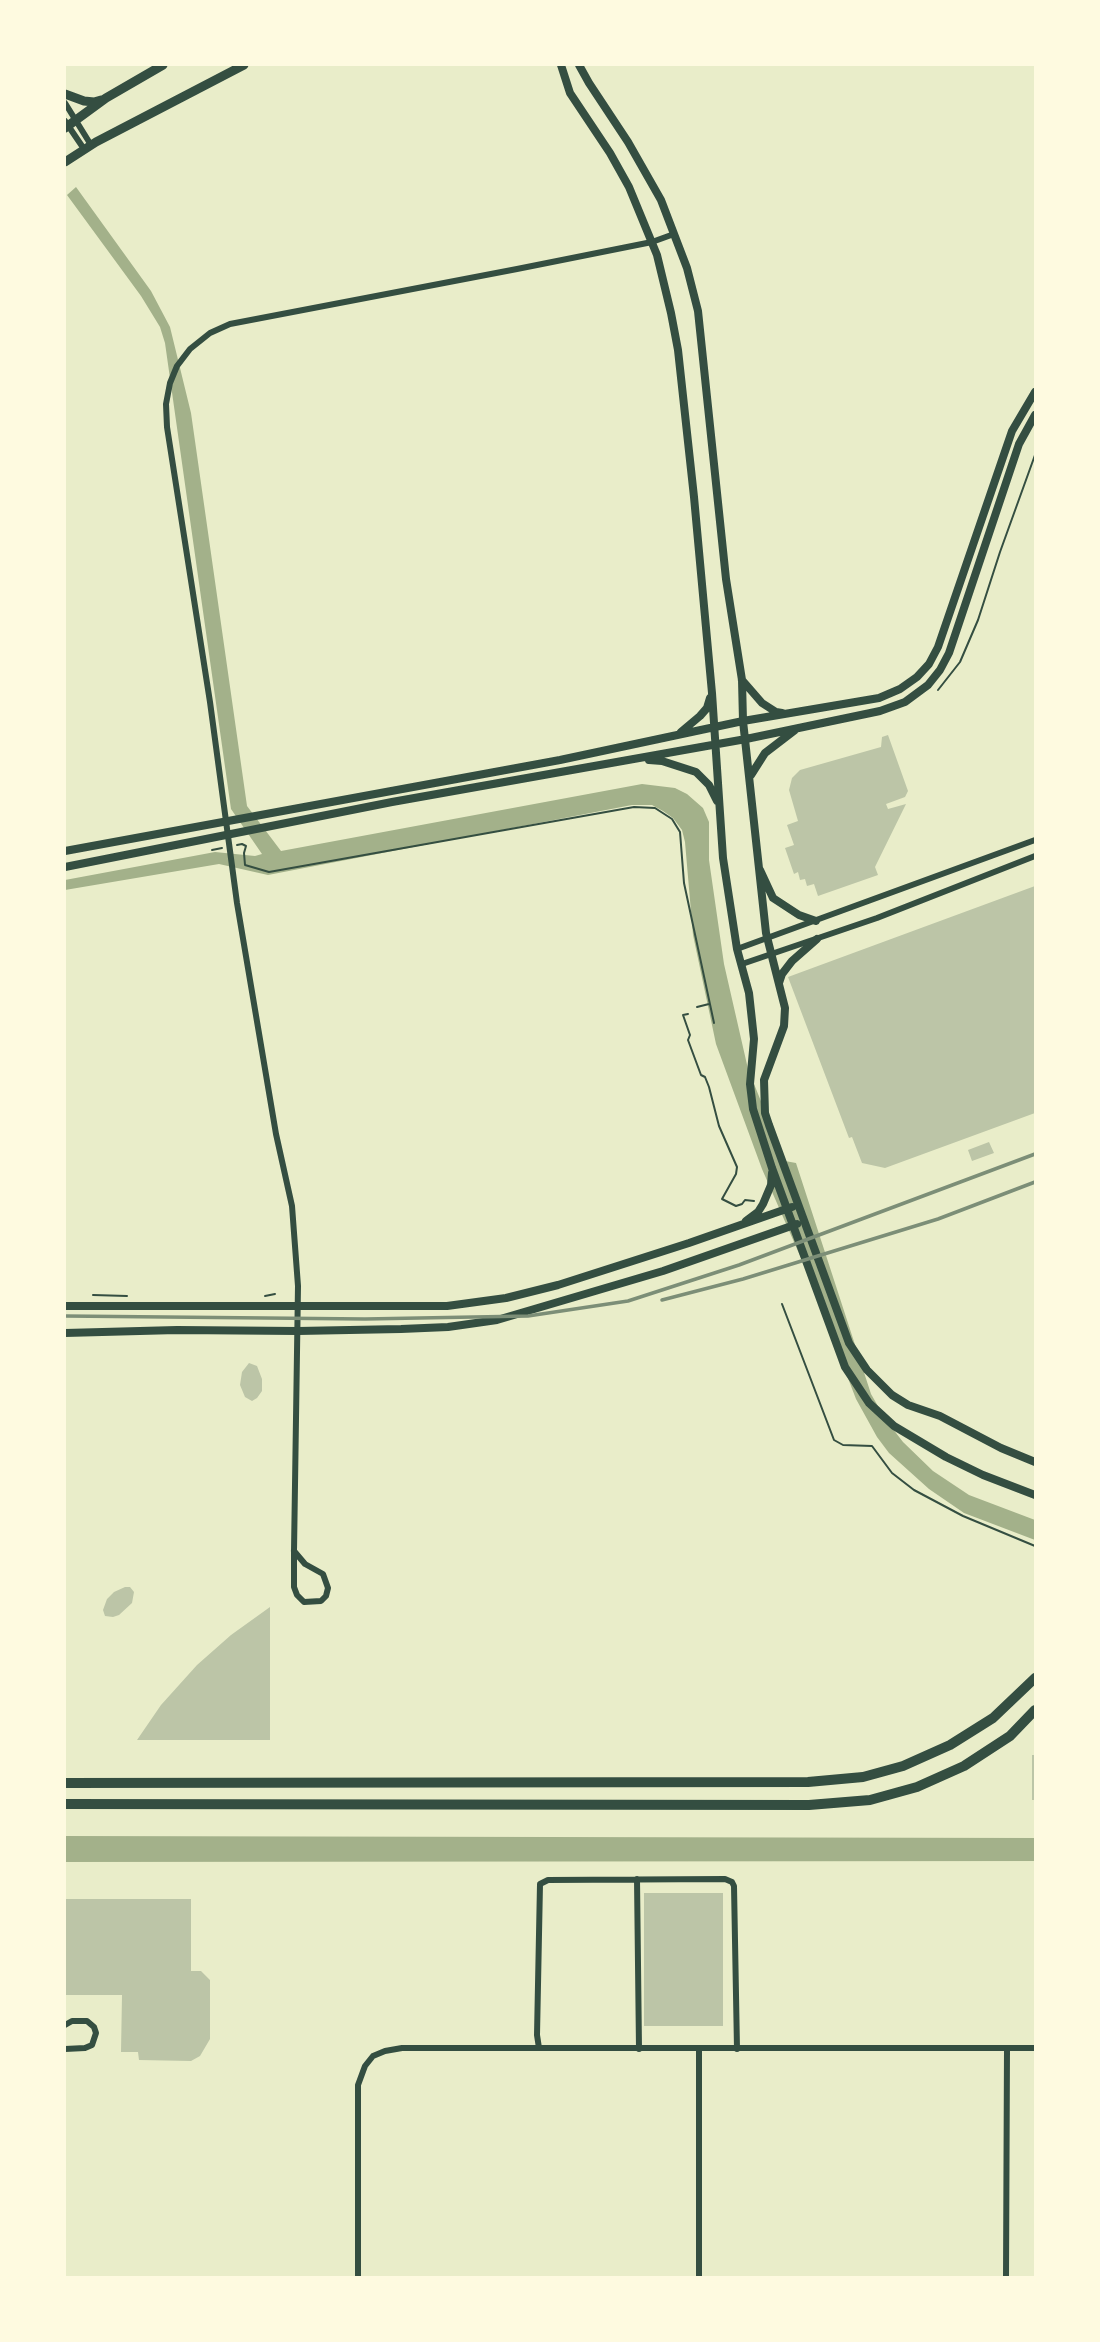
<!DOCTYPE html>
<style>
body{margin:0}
#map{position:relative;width:1100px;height:2342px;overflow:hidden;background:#e9edc9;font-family:Arial,sans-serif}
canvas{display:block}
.frame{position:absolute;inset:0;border:66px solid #fefae0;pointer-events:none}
</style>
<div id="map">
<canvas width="1100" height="2342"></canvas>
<div class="frame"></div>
</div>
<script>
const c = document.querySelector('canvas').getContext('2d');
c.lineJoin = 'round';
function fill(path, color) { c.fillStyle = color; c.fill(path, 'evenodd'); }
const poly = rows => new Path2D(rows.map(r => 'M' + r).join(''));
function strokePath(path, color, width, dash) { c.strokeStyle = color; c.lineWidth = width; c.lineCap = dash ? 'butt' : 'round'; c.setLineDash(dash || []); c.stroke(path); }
fill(poly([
 [76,187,151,291,170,327,191,413,247,806,281,851,642,784,675,788,687,794,703,808,709,822,709,860,724,964,748,1069,785,1161,796,1163,871,1394,886,1420,903,1442,933,1471,969,1495,1035,1520,1035,1540,964,1513,929,1489,889,1453,877,1437,856,1399,808,1274,762,1169,716,1044,693,935,685,842,682,830,673,818,663,811,652,805,632,805,268,875,219,864,65,890,65,880,215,852,255,856,262,854,231,809,165,343,160,327,141,296,67,195],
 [65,1836,1035,1838,1035,1861,65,1862]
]), '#a3b18a');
fill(poly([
 [888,735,908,791,905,797,886,804,888,809,906,804,875,867,878,875,818,896,814,884,807,886,805,879,800,880,798,872,794,874,785,848,794,845,787,825,798,821,789,790,792,778,800,770,881,747,882,737],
 [1035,886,1035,1113,885,1168,862,1163,852,1137,849,1138,788,977],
 [989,1142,994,1153,972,1161,968,1150],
 [249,1363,257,1366,262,1379,262,1391,257,1398,252,1401,245,1397,240,1385,242,1372],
 [125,1587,130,1587,134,1592,132,1603,119,1615,113,1617,105,1616,103,1610,107,1599,114,1592],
 [270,1607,270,1740,137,1740,161,1705,197,1665,231,1635],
 [1032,1755,1035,1755,1035,1800,1032,1800],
 [644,1893,723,1893,723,2026,644,2026],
 [65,1899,191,1899,191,1971,201,1971,210,1980,210,2039,200,2056,191,2061,139,2060,138,2052,121,2052,122,1995,65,1995]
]), '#bcc5a7');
strokePath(poly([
 [81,65,91,65],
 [938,690,960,662,978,620,1000,552,1035,455],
 [237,845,242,844,246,846,244,853,245,865,269,872,634,807,655,808,672,819,680,832,684,883,714,1023],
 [212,850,222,848],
 [697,1007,709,1004],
 [688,1014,683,1015,690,1035,688,1040,701,1075,705,1077,709,1087,719,1126,737,1167,736,1174,722,1199,736,1206,742,1204,745,1200,754,1201],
 [93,1295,127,1296],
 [265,1296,275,1294],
 [782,1304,834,1440,843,1445,872,1446,892,1473,914,1490,963,1516,1035,1546]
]), '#344e41', 2);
strokePath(poly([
 [65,103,91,145],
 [65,121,84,149],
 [737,949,1035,840],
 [742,964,877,918,1035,856],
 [294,1551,305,1564,323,1574,328,1588,326,1596,321,1601,304,1602,297,1595,294,1587,294,1551,298,1286,292,1206,276,1134,237,903,210,702,167,427,166,404,170,383,177,366,190,349,210,333,230,324,517,269,652,242,674,234],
 [637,1879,639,2049],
 [65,2025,72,2021,87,2021,94,2027,96,2033,92,2045,85,2048,65,2049],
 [539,2048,537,2035,540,1884,548,1880,725,1879,732,1882,734,1886,737,2049],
 [358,2277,358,2085,365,2066,373,2056,385,2051,402,2048,1035,2048],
 [699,2277,699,2049],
 [1006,2277,1007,2048]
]), '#344e41', 6);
strokePath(poly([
 [561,65,570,93,610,153,629,187,657,255,671,313,678,350,694,497,712,693,723,858,737,949,749,993,754,1039,750,1084,753,1109,772,1168,845,1367,869,1403,894,1426,946,1457,983,1475,1035,1495],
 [579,65,589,83,628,142,661,200,687,268,698,311,726,579,742,680,743,721,766,933,785,1008,784,1026,764,1080,765,1113,769,1125,849,1343,867,1370,892,1395,908,1405,940,1416,1001,1448,1035,1462],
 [742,680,762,703,776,712,782,713],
 [681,732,700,716,707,708,710,698],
 [649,760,662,761,696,772,709,785,717,801],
 [751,775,765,753,795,730],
 [65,851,560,760,743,721,879,698,900,689,917,677,929,664,938,647,1012,431,1035,392],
 [65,867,392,802,746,739,880,711,905,702,928,685,940,670,949,653,1019,444,1035,415],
 [760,870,773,898,799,915,816,921],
 [779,983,782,974,792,961,817,939],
 [746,1221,758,1212,763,1204,771,1185,772,1173],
 [65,1306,447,1306,506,1298,558,1285,689,1243,792,1207],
 [65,1333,177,1330,298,1331,401,1329,448,1327,497,1320,663,1271,797,1224]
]), '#344e41', 8);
strokePath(poly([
 [65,94,84,101,94,102,101,100],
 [65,128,106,98,163,65],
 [65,162,96,142,244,65]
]), '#344e41', 9);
strokePath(poly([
 [65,1783,808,1782,863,1777,903,1766,950,1745,993,1718,1035,1678],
 [65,1804,809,1805,870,1800,917,1787,964,1766,1010,1736,1035,1710]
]), '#344e41', 10);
strokePath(poly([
 [662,1300,743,1279,938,1219,1035,1182],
 [65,1316,365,1319,528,1316,628,1301,739,1265,1035,1154]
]), '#7c8e77', 3.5);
</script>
